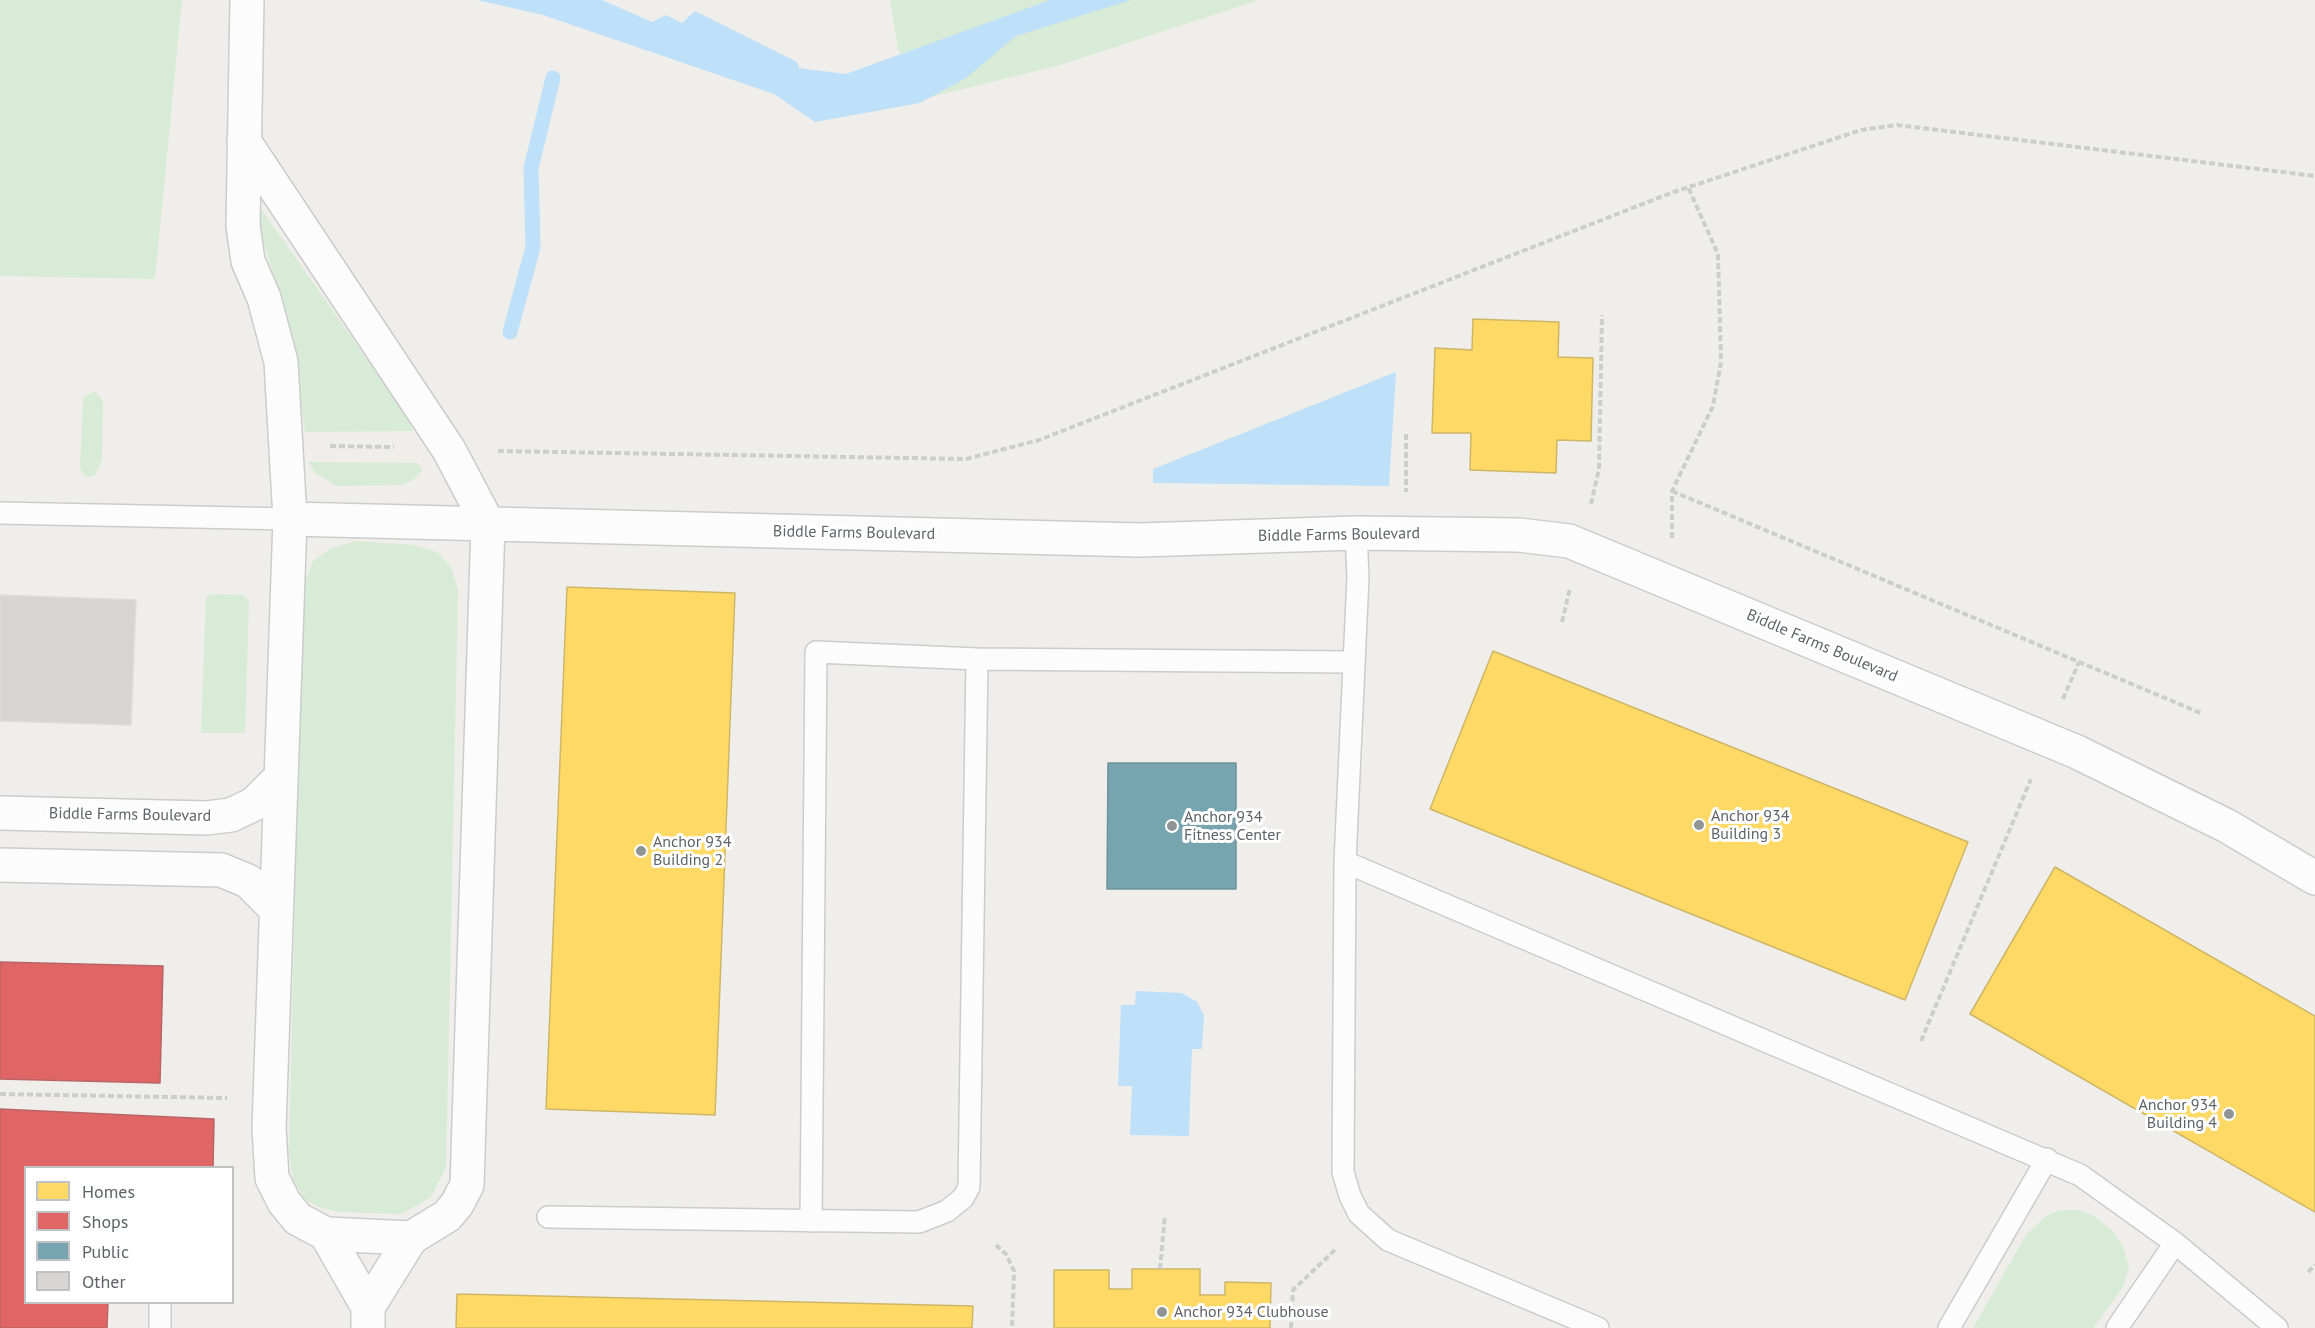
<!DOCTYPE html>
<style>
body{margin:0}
#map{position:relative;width:2315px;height:1328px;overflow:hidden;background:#efeeea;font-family:"PT Sans",sans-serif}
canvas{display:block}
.legend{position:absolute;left:24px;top:1166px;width:210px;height:138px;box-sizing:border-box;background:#fff;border:2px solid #bfc1c3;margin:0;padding:8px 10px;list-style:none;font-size:18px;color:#5f6368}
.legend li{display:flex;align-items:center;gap:12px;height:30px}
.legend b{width:30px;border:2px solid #bfc1c3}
</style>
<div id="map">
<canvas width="2315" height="1328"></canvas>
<ul class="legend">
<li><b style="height:16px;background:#ffd966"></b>Homes</li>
<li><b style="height:16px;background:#e06666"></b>Shops</li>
<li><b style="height:16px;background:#76a5af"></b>Public</li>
<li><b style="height:16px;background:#d6d5d3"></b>Other</li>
</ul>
</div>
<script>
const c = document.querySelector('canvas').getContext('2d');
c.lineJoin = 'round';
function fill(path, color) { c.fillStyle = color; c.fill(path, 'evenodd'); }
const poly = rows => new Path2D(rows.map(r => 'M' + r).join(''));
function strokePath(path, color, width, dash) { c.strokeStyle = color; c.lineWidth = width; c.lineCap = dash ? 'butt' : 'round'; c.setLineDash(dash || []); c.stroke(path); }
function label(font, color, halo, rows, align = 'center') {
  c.font = font + ' "PT Sans",sans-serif'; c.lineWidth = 6; c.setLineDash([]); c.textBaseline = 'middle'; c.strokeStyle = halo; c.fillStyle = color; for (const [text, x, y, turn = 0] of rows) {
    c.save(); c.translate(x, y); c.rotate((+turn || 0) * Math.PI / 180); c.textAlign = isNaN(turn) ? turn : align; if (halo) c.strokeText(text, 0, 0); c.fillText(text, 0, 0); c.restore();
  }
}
fill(poly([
 [0,0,182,0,155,279,0,276],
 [890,0,1259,0,1057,66,922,99,898,50],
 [262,210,406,415,413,431,305,432,291,331,256,217,257,212],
 [95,391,103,401,102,459,95,475,87,477,80,469,83,402,84,397],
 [308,462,417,463,423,470,413,480,400,485,337,486,315,473],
 [355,541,414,545,437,552,451,567,458,590,446,1167,431,1197,402,1214,339,1212,318,1207,305,1199,293,1180,289,1151,302,589,313,561,330,549],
 [211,594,243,595,249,601,245,733,201,733,206,598],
 [2060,1210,2078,1210,2094,1216,2112,1230,2123,1246,2129,1267,2123,1287,2093,1328,1973,1328,2026,1235,2046,1216]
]), '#d8ebd6');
fill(poly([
 [477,0,602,0,652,22,666,15,682,23,695,11,797,62,799,68,846,74,1050,0,1131,0,1016,36,966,78,920,103,815,122,774,94,543,15],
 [1396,372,1389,486,1153,483,1153,469],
 [1136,991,1182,993,1197,1002,1204,1015,1202,1049,1192,1049,1189,1136,1130,1135,1132,1086,1118,1086,1121,1005,1135,1005]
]), '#bfe0f9');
const homes = poly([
 [1473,319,1559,322,1558,357,1593,358,1591,441,1557,440,1556,473,1470,470,1471,433,1432,433,1435,348,1472,350,1473,319],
 [567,587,735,593,715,1115,546,1109,567,587],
 [1493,651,1968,842,1905,1000,1430,809,1493,651],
 [2055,867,2315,1016,2315,1212,1970,1014,2055,867],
 [1132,1269,1200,1269,1200,1295,1225,1295,1225,1282,1271,1283,1270,1328,1054,1328,1054,1270,1109,1270,1109,1289,1132,1289,1132,1269],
 [457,1294,973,1306,972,1328,456,1328,457,1294]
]);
fill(homes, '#ffd966');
strokePath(homes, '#cfb667', 1.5);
const shops = poly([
 [0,962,163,966,160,1083,0,1079,0,962],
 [0,1109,214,1119,213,1168,26,1168,26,1302,108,1302,107,1328,0,1328,0,1109]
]);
fill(shops, '#e06666');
strokePath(shops, '#b96567', 1.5);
const public = poly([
 [1108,763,1236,763,1236,889,1107,889,1108,763]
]);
fill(public, '#76a5af');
strokePath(public, '#6f919a', 1.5);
strokePath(poly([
 [510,332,533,247,531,168,553,78]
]), '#bfe0f9', 15);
const building = poly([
 [0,595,136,600,131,725,0,721,0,595]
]);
fill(building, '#d6d5d3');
strokePath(building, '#deddd9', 1.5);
const service = poly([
 [0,513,290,519],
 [1356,533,1358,577,1345,862,1343,1172,1350,1196,1359,1214,1388,1240,1598,1328],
 [1345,862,2080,1175,2175,1243,2277,1328],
 [548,1217,919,1222,947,1211,963,1198,969,1187,977,659],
 [811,1221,816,652,977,659,1352,662],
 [160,1328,160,1302],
 [1949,1328,2047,1159],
 [2117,1328,2175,1243]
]);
const minor = poly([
 [247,0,243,225,248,261,264,298,281,362,290,519,269,1128,272,1178,284,1202,298,1219,326,1234,411,1238],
 [244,141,449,450,488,524,467,1185,457,1204,447,1216,411,1238,368,1307],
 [290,519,1140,540,1356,533,1519,535,1569,541,2077,752,2227,826,2315,878],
 [0,813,206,818,231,815,254,804,281,777],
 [0,865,221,870,248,881,276,909],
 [326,1234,368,1307,368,1326]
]);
strokePath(service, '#cbcccc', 24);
strokePath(minor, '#cbcccc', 36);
strokePath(poly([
 [1406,434,1406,492],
 [330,446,394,447],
 [498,451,966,459,1039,440,1671,193,1861,130,1897,125,2315,176],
 [1672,491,2203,714],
 [1591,504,1599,469,1602,315],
 [1672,538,1672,491,1713,406,1721,362,1718,254,1688,187],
 [1562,622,1570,588],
 [2063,699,2079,662],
 [1921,1041,2031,779],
 [0,1094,227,1098],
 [996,1245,1006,1254,1014,1271,1012,1328],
 [1160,1269,1165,1215],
 [2308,1272,2315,1265],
 [1291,1328,1293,1290,1337,1248]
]), '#cacfcc', 4, [6, 3]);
strokePath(service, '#fdfcfc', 21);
strokePath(minor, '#fdfcfc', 33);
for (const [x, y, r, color] of [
 [1699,825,6,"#919496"],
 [1172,826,6,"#919496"],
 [641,851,6,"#919496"],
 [2229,1114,6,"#919496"],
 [1162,1312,6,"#919496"]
]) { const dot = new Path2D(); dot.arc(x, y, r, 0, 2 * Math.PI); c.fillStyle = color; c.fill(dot); strokePath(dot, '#fff', 2); }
label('16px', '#5f6368', '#fff', [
 ["Biddle Farms Boulevard",854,533,1],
 ["Biddle Farms Boulevard",1339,535,-1],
 ["Biddle Farms Boulevard",1822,646,23],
 ["Biddle Farms Boulevard",130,815,1]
]);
label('16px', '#5f6368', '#fff', [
 ["Anchor 934",1711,816],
 ["Building 3",1711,834],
 ["Anchor 934",1184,817],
 ["Fitness Center",1184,835],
 ["Anchor 934",653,842],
 ["Building 2",653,860],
 ["Anchor 934",2217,1105,"right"],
 ["Building 4",2217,1123,"right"],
 ["Anchor 934 Clubhouse",1174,1312]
], 'left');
</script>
